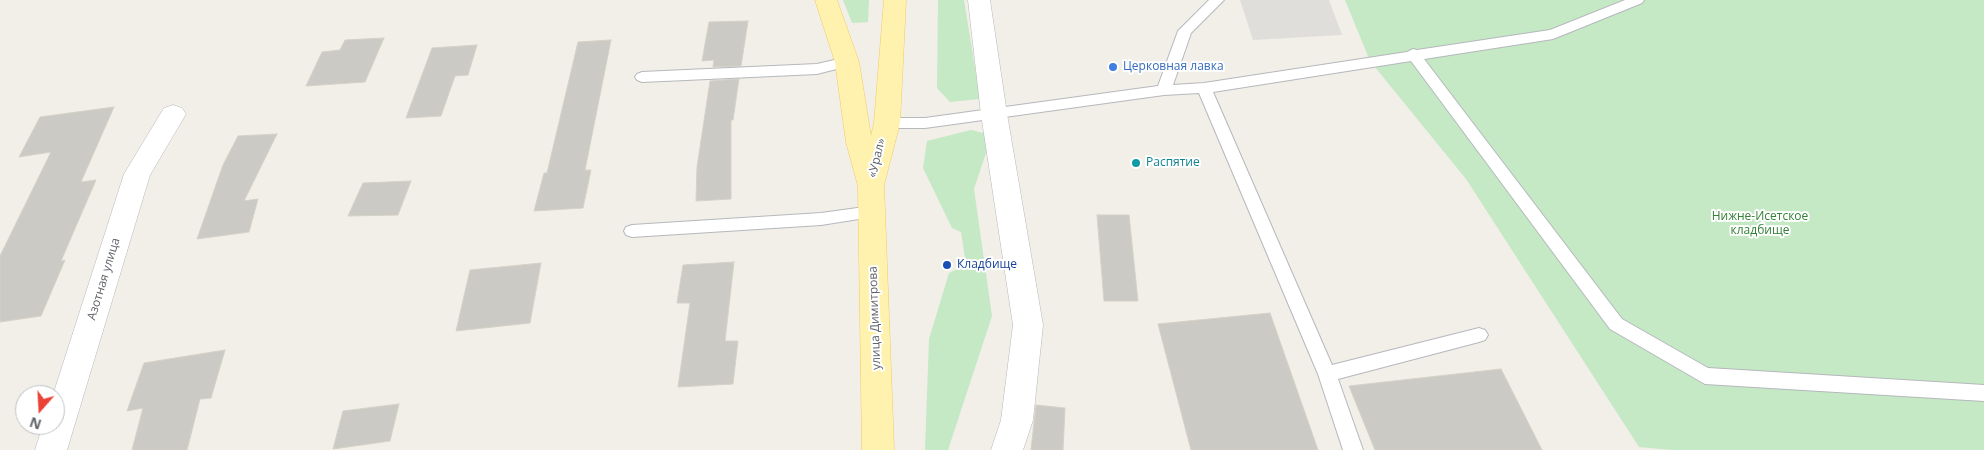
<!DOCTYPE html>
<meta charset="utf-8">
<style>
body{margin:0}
#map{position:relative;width:1984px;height:450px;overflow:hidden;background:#f1efe8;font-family:"Open Sans",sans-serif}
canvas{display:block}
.north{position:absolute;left:15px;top:385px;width:50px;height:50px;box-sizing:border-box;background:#fff;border:1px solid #bfc1c3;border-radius:50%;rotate:199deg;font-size:14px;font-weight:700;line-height:20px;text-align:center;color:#5f6368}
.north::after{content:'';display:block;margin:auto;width:18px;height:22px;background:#ea4335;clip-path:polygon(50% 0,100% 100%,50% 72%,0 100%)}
</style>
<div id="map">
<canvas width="1984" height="450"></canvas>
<div class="north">N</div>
</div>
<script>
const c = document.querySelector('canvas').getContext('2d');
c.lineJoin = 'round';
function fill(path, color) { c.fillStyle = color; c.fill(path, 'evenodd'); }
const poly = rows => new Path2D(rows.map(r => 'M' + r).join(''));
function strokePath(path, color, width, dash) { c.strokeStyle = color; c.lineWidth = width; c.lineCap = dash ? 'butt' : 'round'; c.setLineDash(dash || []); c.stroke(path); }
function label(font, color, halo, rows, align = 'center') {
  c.font = font + ' "Open Sans",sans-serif'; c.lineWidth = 4; c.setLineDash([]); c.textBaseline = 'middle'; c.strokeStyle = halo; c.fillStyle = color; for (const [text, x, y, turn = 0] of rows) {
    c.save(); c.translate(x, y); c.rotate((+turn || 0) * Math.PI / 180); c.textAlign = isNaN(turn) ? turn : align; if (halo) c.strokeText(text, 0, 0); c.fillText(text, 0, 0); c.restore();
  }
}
fill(poly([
 [1240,0,1329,0,1342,35,1253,40]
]), '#e0deda');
fill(poly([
 [843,0,869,0,868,22,852,23],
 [938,0,964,0,980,99,950,102,937,88],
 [1345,0,1984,0,1984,450,1672,450,1639,447,1466,179,1370,61],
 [971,130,992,135,974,189,992,316,948,450,925,450,929,339,949,273,966,265,961,232,952,228,923,168,927,141]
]), '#c5e8c5');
const building = poly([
 [748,21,741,66,713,67,714,60,702,61,709,22,748,21],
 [384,38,365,82,306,86,322,52,340,50,345,40,384,38],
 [611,40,585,170,591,170,583,208,534,211,544,173,547,173,578,42,611,40],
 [477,45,468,75,455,76,441,116,406,118,432,48,477,45],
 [739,79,733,120,731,120,731,199,696,201,697,167,710,81,739,79],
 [114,107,81,182,96,180,61,261,65,260,41,316,0,322,0,256,51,152,19,157,40,117,114,107],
 [277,134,244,201,258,199,249,232,197,239,223,165,238,136,277,134],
 [411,181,398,215,348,216,363,183,411,181],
 [1097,215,1129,215,1138,301,1104,301,1097,215],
 [734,262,725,341,738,341,733,384,678,387,690,303,677,303,683,265,734,262],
 [541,263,530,323,456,331,470,270,541,263],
 [1270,313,1318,450,1191,450,1158,324,1270,313],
 [225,350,211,398,200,399,187,450,132,450,143,408,127,411,144,363,225,350],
 [1501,369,1542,450,1375,450,1349,386,1501,369],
 [399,404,390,441,333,449,343,411,399,404],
 [1036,405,1065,408,1063,450,1031,450,1036,405]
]);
fill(building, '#cccac5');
strokePath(building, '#d6d1c6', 1);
const lane = poly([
 [1209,0,1224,0,1191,33,1173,85,1204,83,1407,52,1413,49,1417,50,1550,30,1625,0,1644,0,1642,3,1553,39,1424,59,1622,319,1708,368,1984,385,1984,401,1705,384,1610,329,1411,61,1213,92,1332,365,1479,328,1485,330,1488,335,1485,340,1479,342,1338,379,1363,450,1343,450,1318,374,1199,93,1164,95,925,128,887,128,882,127,880,123,882,119,887,118,925,118,1158,86,1178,31,1209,0],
 [847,57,852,59,854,62,852,65,817,74,642,82,637,80,635,77,637,74,642,72,817,64,847,57],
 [872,206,878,208,880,212,878,216,821,225,632,237,626,235,624,231,626,227,632,225,821,213,872,206]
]);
const street = poly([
 [968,0,990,0,1007,114,1043,325,1033,420,1023,450,991,450,1001,420,1013,325,981,114,968,0],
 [173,105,182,108,186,114,150,175,67,450,35,450,43,425,55,425,55,395,53,395,124,174,164,108,173,105]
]);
const primary = poly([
 [815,0,837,0,859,62,871,136,874,123,884,0,906,0,900,123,884,185,894,450,862,450,858,186,846,142,835,62,815,0]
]);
strokePath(lane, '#b5b8bc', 2);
strokePath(street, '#b5b8bc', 1);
strokePath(primary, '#f2c960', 1);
fill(lane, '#fff');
fill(street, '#fff');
fill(primary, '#fff2af');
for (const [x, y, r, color] of [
 [1113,67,5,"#3f7fe0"],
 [1136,163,5,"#0f9aa8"],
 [947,265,5,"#1a4fb4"]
]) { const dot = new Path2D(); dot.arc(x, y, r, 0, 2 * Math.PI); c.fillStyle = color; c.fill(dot); strokePath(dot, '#fff', 2); }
label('12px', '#366cbe', '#fff', [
 ["Церковная лавка",1123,67]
], 'left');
label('12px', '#5f6368', '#fff', [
 ["«Урал»",877,158,-76],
 ["Азотная улица",104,279,-73],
 ["улица Димитрова",875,318,-92]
]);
label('12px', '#0d838f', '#fff', [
 ["Распятие",1146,163]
], 'left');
label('12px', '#348238', '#fff', [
 ["Нижне-Исетское",1760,217],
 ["кладбище",1760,231]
]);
label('12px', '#164399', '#fff', [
 ["Кладбище",957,265]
], 'left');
</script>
